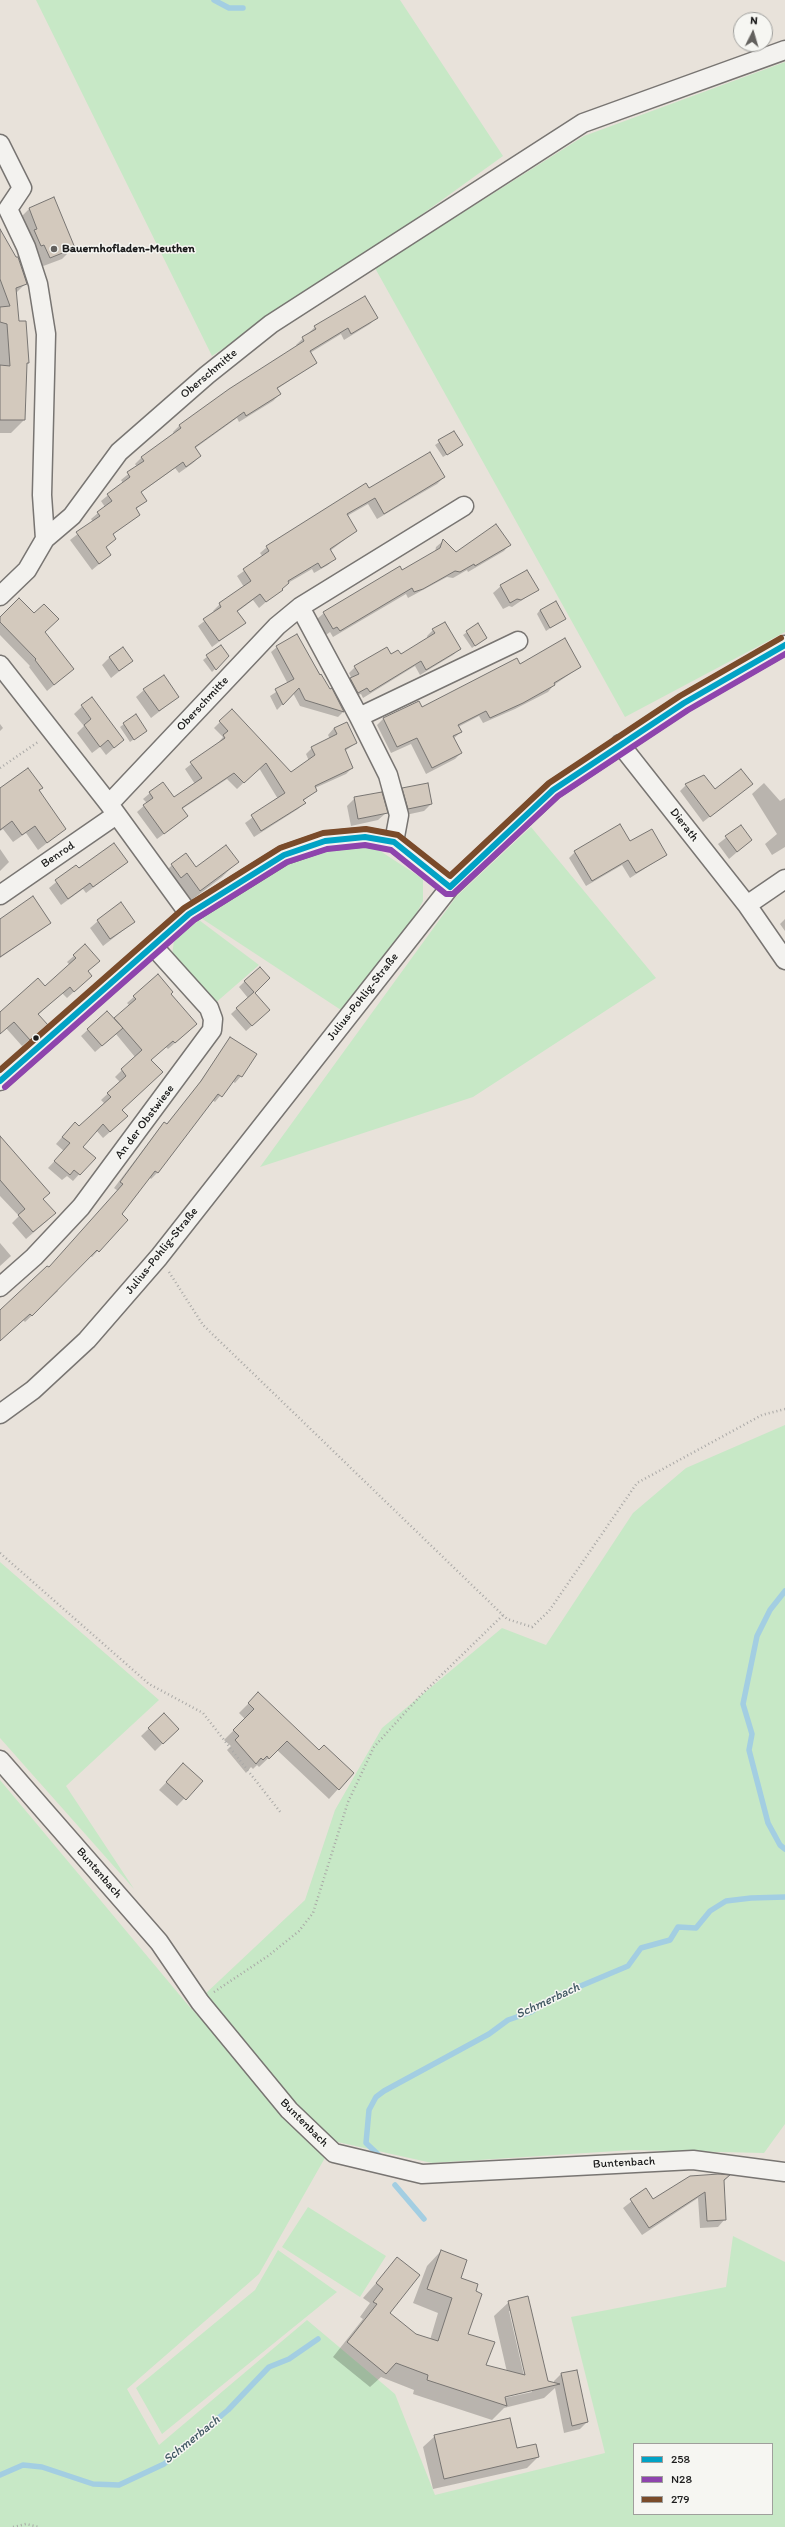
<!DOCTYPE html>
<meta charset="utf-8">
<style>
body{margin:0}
#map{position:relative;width:785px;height:2527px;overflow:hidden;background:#e8e2da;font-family:Itim,sans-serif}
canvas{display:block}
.legend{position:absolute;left:633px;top:2443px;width:140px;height:72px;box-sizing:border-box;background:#f6f6f2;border:1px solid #9f9f9c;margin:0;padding:5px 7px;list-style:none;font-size:12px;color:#1c1c1c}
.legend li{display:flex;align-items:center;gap:8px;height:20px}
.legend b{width:20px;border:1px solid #9f9f9c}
.north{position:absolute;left:733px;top:12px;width:40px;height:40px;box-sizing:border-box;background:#f6f6f2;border:1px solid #9f9f9c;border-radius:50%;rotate:5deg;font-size:11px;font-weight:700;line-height:16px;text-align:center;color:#1c1c1c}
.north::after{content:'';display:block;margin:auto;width:14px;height:18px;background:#63615e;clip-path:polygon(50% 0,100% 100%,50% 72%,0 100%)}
</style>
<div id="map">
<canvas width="785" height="2527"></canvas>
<ul class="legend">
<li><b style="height:5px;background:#01a2c5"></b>258</li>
<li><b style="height:5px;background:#8e44ad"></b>N28</li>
<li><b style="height:5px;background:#7a4b2a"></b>279</li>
</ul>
<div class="north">N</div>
</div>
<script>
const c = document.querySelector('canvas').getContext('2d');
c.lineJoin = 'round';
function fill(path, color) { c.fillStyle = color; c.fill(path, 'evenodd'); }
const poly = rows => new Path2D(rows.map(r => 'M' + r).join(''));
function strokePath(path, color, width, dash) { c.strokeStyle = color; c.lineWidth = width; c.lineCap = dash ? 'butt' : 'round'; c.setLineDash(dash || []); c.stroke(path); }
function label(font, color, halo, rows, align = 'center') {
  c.font = font + ' Itim,sans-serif'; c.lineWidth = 3; c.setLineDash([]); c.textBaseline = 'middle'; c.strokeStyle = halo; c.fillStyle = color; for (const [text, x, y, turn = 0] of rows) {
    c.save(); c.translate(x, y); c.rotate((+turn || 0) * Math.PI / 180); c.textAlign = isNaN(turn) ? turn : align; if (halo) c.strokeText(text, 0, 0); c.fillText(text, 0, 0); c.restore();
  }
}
fill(poly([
 [36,0,400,0,503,156,367,254,212,356],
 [785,62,785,632,625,717,375,268,584,136],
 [531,827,656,978,473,1097,260,1167,456,897],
 [371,845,423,879,423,901,415,916,341,1010,201,918,294,861,326,851],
 [199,920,259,965,213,1005,172,955,174,941],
 [785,1425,785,2124,764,2153,632,2150,432,2163,333,2141,305,2119,204,1995,305,1900,335,1810,382,1728,502,1628,546,1645,633,1513,686,1468],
 [0,1562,159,1700,66,1786,134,1889,0,1738],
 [0,1780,188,2005,326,2156,259,2274,127,2389,159,2445,307,2320,395,2394,435,2495,605,2453,571,2317,726,2287,733,2236,785,2262,785,2527,0,2527],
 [634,2444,772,2444,772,2514,634,2514],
 [308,2207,386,2256,360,2297,282,2247],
 [278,2250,337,2292,162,2434,136,2388,255,2290]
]), '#c7e8c6');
fill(poly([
 [53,199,74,247,62,259,38,268,18,220,29,209],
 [0,231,26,283,16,293,18,323,28,363,26,366,24,420,11,433,0,433],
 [377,317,370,324,344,340,341,334,310,353,316,363,277,389,280,394,273,401,239,422,237,418,194,449,200,456,193,463,179,473,175,468,140,493,146,501,136,509,139,515,112,535,115,539,105,548,110,555,92,570,70,540,93,522,91,519,105,507,101,501,123,483,121,480,137,467,135,464,142,457,174,434,173,432,179,426,297,346,296,345,315,327],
 [454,432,462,445,443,457,435,445],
 [444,477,437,484,377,519,368,504,347,516,356,531,330,551,334,559,328,565,314,573,312,569,288,583,259,608,253,600,237,612,244,623,212,647,198,626,215,613,213,611,220,604,244,587,237,576,263,557,260,553,267,547,369,490],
 [443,541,456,553,510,544,504,551,468,572,467,570,453,578,447,577,408,598,406,594,333,637,330,632,326,635,317,619,324,613,435,552,436,547],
 [501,586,537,590,512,607,509,606,503,609,493,593],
 [540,610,564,619,546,631,537,614],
 [0,618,44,632,73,669,47,691,29,667,30,666,0,635],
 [477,625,486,638,472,648,463,635],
 [433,630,460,649,453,655,420,675,415,666,363,698,361,694,351,698,344,686,352,679,349,673,355,667,391,655,400,655,428,639,427,636],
 [297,636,343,712,338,717,300,706,293,693,277,710,270,696,288,684,271,652,277,647],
 [221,646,228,656,212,672,203,660],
 [110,657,132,661,111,678,102,665],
 [520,665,580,667,554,685,548,692,515,709,483,723,479,716,458,727,461,732,453,739,461,753,455,759,426,774,411,744,391,753,377,725,383,719,422,708],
 [144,690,178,697,151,718,136,697],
 [91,698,123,740,106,755,100,747,92,753,77,733,84,726,74,714],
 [232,710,291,773,309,761,306,754,312,748,330,739,328,735,334,728,356,743,345,751,352,768,346,774,315,788,316,791,303,801,304,803,298,809,254,837,245,823,278,799,259,768,237,789,227,779,182,809,180,822,157,839,137,812,147,803,143,799,150,793,173,798,195,784,185,769,218,743,223,737,214,728],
 [0,724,3,728,0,731],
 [124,724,146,731,130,742,120,727],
 [704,776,715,791,751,784,703,822,680,791,686,785],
 [764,783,780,801,785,798,785,847,772,855,765,844,777,834,752,794],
 [41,788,38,791,65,829,38,850,26,833,13,842,3,829,0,831,0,789],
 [403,789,431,804,424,811,401,816,395,796],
 [355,798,386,813,378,820,351,826,347,806],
 [741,826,751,840,729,859,718,844],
 [630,843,666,855,630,878,622,865,586,886,569,858,575,852],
 [0,849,9,862,0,871],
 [127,862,86,893,83,889,61,905,49,888,76,866,79,870],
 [237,862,222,877,185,905,157,880,172,865,196,868],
 [785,919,785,931,780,924],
 [0,920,50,923,0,958],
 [98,921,134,922,103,946,90,928],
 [85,946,87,972,91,976,67,998,62,993,38,1015,40,1031,22,1046,6,1028,0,1033,0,1011,1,1012,44,987,70,965,67,962],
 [157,976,189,1031,168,1049,165,1046,150,1060,121,1110,120,1123,103,1138,96,1130,81,1147,94,1158,73,1181,67,1176,62,1180,48,1168,64,1151,56,1144,68,1130,79,1128,105,1104,101,1100,120,1082,115,1077,135,1057,116,1034,95,1052,81,1036,107,1012,114,1020,130,1006,127,1003],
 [269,978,254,993,263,1016,246,1031,231,1014,248,998,239,987,245,981],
 [230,1038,241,1076,235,1083,232,1081,215,1102,212,1100,157,1173,151,1179,149,1177,121,1215,127,1220,92,1257,90,1256,56,1289,58,1291,25,1322,23,1320,0,1341,0,1310,49,1268,118,1191,114,1188,158,1130,164,1123,166,1125,195,1089],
 [0,1138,42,1199,48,1220,26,1239,12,1223,19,1216,0,1196],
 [0,1243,11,1256,0,1266],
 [258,1694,338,1789,329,1799,277,1750,259,1767,257,1765,253,1769,251,1767,246,1773,227,1750,231,1746,224,1740,245,1719,239,1713],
 [164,1714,170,1736,155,1751,141,1736],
 [176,1772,201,1781,177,1806,159,1790],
 [728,2177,723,2182,725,2219,718,2227,700,2228,698,2198,642,2235,623,2208,646,2190,653,2201],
 [441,2251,460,2278,467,2335,485,2366,507,2372,494,2316,509,2302,547,2382,554,2384,554,2381,561,2374,587,2422,580,2429,564,2433,555,2388,544,2398,504,2408,492,2420,413,2394,414,2390,381,2377,370,2387,333,2357,363,2319,360,2317,370,2303,363,2298,398,2258,388,2313,416,2335,430,2340,438,2313,413,2303,427,2266],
 [509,2311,511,2311,527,2380,525,2380],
 [532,2390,532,2392,500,2399,500,2397],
 [435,2436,516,2449,538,2457,527,2468,433,2489,423,2447]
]), '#0003');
strokePath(poly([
 [214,0,229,8,243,8],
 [785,1591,770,1610,757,1636,743,1704,752,1734,749,1750,768,1823,780,1845,785,1849],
 [383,2159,366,2143,369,2110,376,2097,384,2091,489,2034,508,2020,531,2012,552,1998,628,1966,641,1948,670,1940,678,1927,696,1928,710,1911,726,1901,751,1898,785,1897],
 [395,2185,424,2219],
 [0,2475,23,2465,42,2467,93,2484,119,2485,164,2464,228,2410,269,2367,289,2359,318,2339]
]), '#a3cee2', 5.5);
const building = poly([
 [54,197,75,248,50,258,44,245,41,246,34,230,37,229,29,208,54,197],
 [0,229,16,257,18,257,27,284,16,288,19,321,26,321,29,363,27,363,25,420,0,420,0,365,10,366,7,324,0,322,0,307,10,306,0,279,0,229],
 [365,296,378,318,351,334,348,328,310,351,317,363,277,388,281,394,246,416,244,412,195,447,201,456,186,467,183,462,141,492,147,501,136,508,140,515,113,534,116,539,106,547,111,555,99,564,76,532,100,516,97,512,112,501,107,494,130,477,127,472,144,461,141,457,181,428,179,425,229,389,304,341,302,337,316,329,314,326,365,296],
 [454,431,463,445,447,455,438,440,454,431],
 [430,452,445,477,384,514,375,498,347,514,357,531,330,549,336,559,321,568,318,563,288,581,289,583,282,589,283,590,266,602,260,594,237,611,246,623,219,641,203,619,221,607,219,603,251,581,243,569,269,551,266,546,366,483,369,488,430,452],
 [496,524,511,545,475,566,474,564,460,572,455,571,423,589,414,592,412,588,340,631,337,627,333,629,323,612,400,566,402,570,440,548,443,539,456,552,496,524],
 [527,570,539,590,521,600,517,599,510,603,500,585,527,570],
 [19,598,34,613,44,604,59,619,45,632,74,669,54,685,35,660,36,659,0,622,0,617,19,598],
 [556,601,566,619,550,628,540,610,556,601],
 [445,622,461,649,426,670,421,661,370,692,367,688,358,693,350,678,359,674,354,666,387,647,391,654,398,650,401,654,435,633,432,629,445,622],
 [478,623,487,638,475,646,466,631,478,623],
 [297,634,320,675,321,674,330,689,332,688,344,712,305,700,299,688,283,705,275,689,294,679,276,646,297,634],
 [565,638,581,667,554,683,555,685,523,703,490,718,486,711,458,725,462,732,453,736,462,753,432,768,417,738,397,747,383,718,419,701,422,707,517,658,520,664,565,638],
 [221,645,229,656,216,670,206,655,221,645],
 [123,647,133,661,119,671,109,657,123,647],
 [164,675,179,697,159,711,143,689,164,675],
 [92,697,124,740,114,748,108,740,100,747,84,725,91,719,81,705,92,697],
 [232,709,291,772,315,755,311,747,337,734,334,728,347,722,357,743,345,749,353,768,315,786,317,791,303,800,306,803,261,831,251,815,285,793,266,763,244,783,234,773,182,808,188,816,164,834,143,805,153,798,149,792,163,782,174,797,202,778,190,762,225,738,223,735,228,731,219,721,232,709],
 [136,714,147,731,134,740,123,723,136,714],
 [28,768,43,788,39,790,66,829,47,843,35,826,22,835,12,821,0,830,0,788,28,768],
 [741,769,753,784,710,817,685,784,704,775,715,789,741,769],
 [428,783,432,804,408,809,402,788,428,783],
 [382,792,388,813,358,819,354,797,382,792],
 [620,824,630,841,652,829,667,855,636,873,628,860,592,881,574,851,620,824],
 [741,825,752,840,737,852,725,836,741,825],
 [114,843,128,862,93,887,90,883,68,899,55,880,76,865,79,868,114,843],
 [226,845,239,862,200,891,187,873,181,878,171,864,186,853,196,867,226,845],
 [33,896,51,923,0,957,0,919,33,896],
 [121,902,135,922,110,939,97,920,121,902],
 [85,944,100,961,88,971,92,976,74,992,70,987,38,1014,48,1025,30,1040,14,1022,0,1034,0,1012,38,978,45,986,76,958,73,955,85,944],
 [260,967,270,978,255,993,270,1010,252,1026,236,1008,254,992,244,981,260,967],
 [158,974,173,992,171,994,197,1024,175,1043,173,1041,151,1060,163,1072,122,1110,128,1116,110,1132,103,1124,83,1147,96,1158,80,1175,74,1170,70,1175,54,1161,70,1143,62,1137,75,1122,79,1126,111,1097,107,1093,126,1076,121,1069,142,1050,114,1018,136,999,133,996,158,974],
 [107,1011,123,1028,102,1046,87,1029,107,1011],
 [230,1037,257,1054,242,1077,238,1075,222,1097,218,1094,158,1173,155,1171,122,1214,128,1220,99,1252,97,1250,32,1316,30,1314,0,1341,0,1310,47,1266,49,1267,123,1184,120,1182,164,1122,167,1124,201,1081,230,1037],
 [0,1136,50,1193,43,1199,56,1213,33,1232,18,1215,25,1209,0,1180,0,1136],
 [258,1692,319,1750,324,1745,354,1773,339,1790,287,1741,269,1759,267,1756,263,1760,261,1758,256,1764,235,1740,239,1736,233,1730,254,1709,248,1703,258,1692],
 [164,1713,179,1729,163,1744,148,1728,164,1713],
 [183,1763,203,1781,186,1800,166,1782,183,1763],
 [719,2174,730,2175,724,2180,726,2220,707,2221,705,2192,649,2228,630,2199,646,2188,653,2199,690,2176,719,2174],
 [441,2250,467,2260,461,2278,478,2284,476,2291,482,2294,468,2334,495,2342,486,2365,525,2375,508,2301,528,2296,548,2381,560,2384,505,2397,507,2406,427,2380,428,2375,396,2363,386,2374,347,2342,377,2304,373,2302,383,2289,376,2283,397,2257,420,2275,390,2313,416,2334,438,2341,452,2298,427,2289,441,2250],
 [577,2370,588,2422,572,2426,561,2373,577,2370],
 [510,2418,517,2448,536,2444,539,2457,444,2479,434,2435,510,2418]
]);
fill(building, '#d3c9bd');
strokePath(building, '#787572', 1);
const minor = poly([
 [0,144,22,188,8,209,26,247,38,284,46,334,42,495,45,539],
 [0,596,27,570,45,539,72,516,119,452,207,375,271,324,583,123,785,50],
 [300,607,359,717,518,641],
 [0,665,109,804,189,914],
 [359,717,388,775,399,815,394,842],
 [620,744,747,905,785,960],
 [109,804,277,626,300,607,464,506],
 [0,895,116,815],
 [747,905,785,879],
 [0,1081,189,914,284,855,325,841,365,837,394,842,450,887],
 [0,1287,34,1257,81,1207,212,1030,213,1019,209,1008,154,947],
 [0,1414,33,1390,87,1340,159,1257,450,887,553,790,684,703,785,645],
 [0,1760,159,1942,200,2002,289,2110,334,2153,422,2174,693,2160,785,2172]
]);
strokePath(minor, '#787572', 21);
strokePath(poly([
 [0,768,38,742],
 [169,1272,203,1325,507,1619,532,1627,549,1611,637,1483,762,1415,785,1409],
 [0,1553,149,1684,203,1713,281,1813],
 [214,1992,268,1956,299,1931,313,1913,348,1802,374,1747,421,1695,503,1615],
 [13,2527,26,2524,39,2527]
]), '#a9a8a6', 2.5, [1, 3]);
strokePath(minor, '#f3f2ef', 18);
strokePath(poly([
 [450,887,553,790,684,703,785,645],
 [0,1081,189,914,284,855,325,841,365,837,394,842,450,887]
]), '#01a2c5', 6);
strokePath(poly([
 [5,1087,194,920,287,862,327,849,365,845,391,850,446,894,453,894,558,796,688,710,785,654]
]), '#8e44ad', 6);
strokePath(poly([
 [0,1070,184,908,280,848,323,833,366,829,398,835,450,876,549,783,680,696,781,638]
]), '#7a4b2a', 6);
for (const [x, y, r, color] of [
 [54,249,4,"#63615e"],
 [36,1038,3.5,"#1c1c1c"]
]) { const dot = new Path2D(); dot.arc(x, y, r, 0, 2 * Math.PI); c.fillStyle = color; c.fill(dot); strokePath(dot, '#f6f6f2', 1.5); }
label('bold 12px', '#1c1c1c', '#f6f6f2', [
 ["Bauernhofladen-Meuthen",62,249]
], 'left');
label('12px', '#1c1c1c', '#f6f6f2', [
 ["Oberschmitte",209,374,-40],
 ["Oberschmitte",203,704,-47],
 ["Dierath",684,825,52],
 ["Benrod",58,855,-34],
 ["Julius-Pohlig-Straße",363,997,-52],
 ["An der Obstwiese",145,1122,-53],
 ["Julius-Pohlig-Straße",162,1251,-51],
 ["Buntenbach",99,1873,49],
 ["Buntenbach",304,2123,45],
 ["Buntenbach",624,2163,-3]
]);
label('italic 13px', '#415863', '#f6f6f2', [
 ["Schmerbach",548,2001,-25],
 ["Schmerbach",192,2440,-39]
]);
</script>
